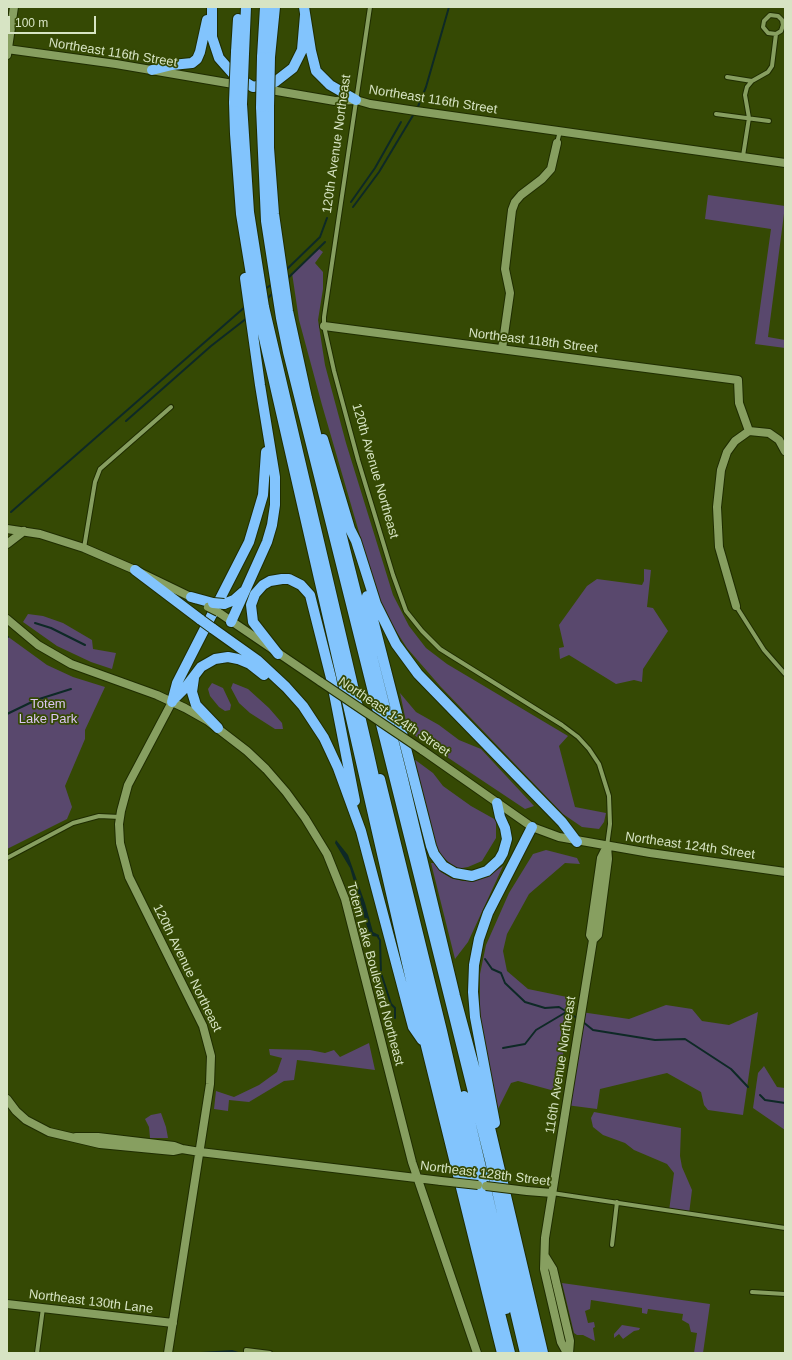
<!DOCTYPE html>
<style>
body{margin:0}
#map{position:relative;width:792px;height:1360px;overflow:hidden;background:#354904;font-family:Helvetica,sans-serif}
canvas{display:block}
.frame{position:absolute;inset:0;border:8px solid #d7e4c4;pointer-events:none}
.scale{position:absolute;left:8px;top:16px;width:88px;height:18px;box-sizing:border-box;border:2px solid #d7e4c4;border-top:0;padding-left:5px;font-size:12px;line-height:14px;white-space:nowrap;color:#d7e4c4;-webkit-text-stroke:3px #354904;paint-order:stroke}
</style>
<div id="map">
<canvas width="792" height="1360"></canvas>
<div class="frame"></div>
<div class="scale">100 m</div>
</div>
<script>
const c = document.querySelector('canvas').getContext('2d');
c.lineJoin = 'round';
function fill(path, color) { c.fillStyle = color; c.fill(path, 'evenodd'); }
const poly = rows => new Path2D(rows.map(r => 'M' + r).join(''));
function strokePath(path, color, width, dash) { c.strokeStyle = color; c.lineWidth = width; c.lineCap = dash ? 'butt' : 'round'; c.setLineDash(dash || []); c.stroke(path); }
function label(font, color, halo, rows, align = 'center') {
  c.font = font + ' Helvetica,sans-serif'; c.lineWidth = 3.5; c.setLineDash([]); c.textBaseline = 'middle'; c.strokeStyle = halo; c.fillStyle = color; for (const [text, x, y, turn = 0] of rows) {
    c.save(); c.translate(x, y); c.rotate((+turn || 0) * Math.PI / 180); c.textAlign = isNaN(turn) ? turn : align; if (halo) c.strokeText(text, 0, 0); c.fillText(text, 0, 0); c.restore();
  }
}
fill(poly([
 [708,195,785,206,768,337,785,340,785,348,755,344,771,229,705,219],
 [319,249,323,252,315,263,323,272,323,289,318,320,325,365,346,443,393,595,409,626,426,648,447,664,568,736,559,746,575,807,606,813,604,822,599,829,582,827,563,814,440,686,407,648,389,620,380,600,363,546,322,405,299,320,292,273],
 [644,569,651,570,647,607,653,608,668,631,643,669,642,682,634,680,616,684,569,655,560,659,559,648,564,647,559,625,587,586,597,579,642,585,644,581],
 [28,614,43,616,63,623,92,640,93,649,116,653,112,669,91,662,57,646,23,622],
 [7,636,47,665,73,677,105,687,85,730,85,739,65,786,72,807,67,819,7,849],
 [212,683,223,688,231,705,230,710,225,711,219,707,210,696,208,689],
 [233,683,248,689,269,708,282,723,283,729,275,729,250,713,239,703,231,688],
 [400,693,416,712,439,725,459,740,481,749,534,806,525,809,408,731],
 [414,759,433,773,443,786,471,806,496,820,496,838,482,861,468,867,456,869,441,855,435,843],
 [546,850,577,858,580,864,565,863,529,894,507,934,503,951,507,971,528,989,567,997,568,1007,560,1084,551,1090,518,1081,511,1083,498,1109,480,1019,480,974,486,945,509,893,533,854],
 [431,863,434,863,441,872,451,878,463,881,477,880,488,876,503,866,468,942,455,959],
 [666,1005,692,1009,702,1021,729,1025,758,1012,743,1115,708,1110,704,1105,701,1092,667,1073,600,1089,597,1109,566,1105,581,1012,629,1019],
 [369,1043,375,1070,297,1060,294,1080,284,1081,249,1102,229,1100,228,1111,214,1109,216,1091,234,1097,259,1085,277,1072,282,1058,270,1055,269,1049,310,1050,325,1053,334,1050,340,1057],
 [764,1066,777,1087,785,1088,785,1130,753,1108,758,1073],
 [594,1112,681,1128,680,1156,682,1167,692,1190,689,1214,669,1211,674,1173,667,1164,634,1150,625,1143,603,1135,593,1127,591,1118],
 [161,1113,166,1127,168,1138,150,1138,149,1127,145,1119,151,1115],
 [562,1283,710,1304,703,1353,694,1353,697,1333,691,1332,689,1324,682,1320,683,1314,648,1309,647,1314,642,1313,642,1308,591,1300,590,1309,585,1311,588,1323,594,1322,595,1327,593,1328,595,1341,583,1335,577,1335,574,1333],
 [622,1325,640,1328,639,1330,634,1331,623,1339,619,1334,614,1338,614,1334]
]), '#59486d');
fill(poly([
 [336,840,348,855,365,903,373,932,379,935,379,937,372,936,368,930,350,868,335,843]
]), '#0e2926');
strokePath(poly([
 [417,109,426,87,449,7],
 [351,202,375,168,401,122],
 [353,207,379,172,415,112],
 [285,271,320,237,327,218],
 [287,279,325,242],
 [264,290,272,284],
 [266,300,274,292],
 [126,421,211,346,247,318],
 [11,512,246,306],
 [35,623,51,628,85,645],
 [7,637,8,637],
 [7,714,36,700,71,689],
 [378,937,380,940,381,973,391,1004,395,1008,395,1018],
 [485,959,492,969,501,973,505,983,525,1002,545,1008,559,1007,577,1018],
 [583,1022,593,1030,655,1040,685,1039,731,1069,748,1087],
 [503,1048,525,1044,536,1030,568,1011],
 [760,1095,765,1100,785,1103],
 [201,1353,232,1351,238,1353]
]), '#0e2926', 2);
const street = poly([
 [370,7,324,317,324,326,334,371,358,460,393,575,406,611,422,631,440,649,562,725,578,737,589,749,599,764,609,796,610,824,607,846],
 [727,77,752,81],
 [716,114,769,121],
 [557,143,560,131],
 [743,156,749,118,745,95,747,87,752,81,768,72,772,66,776,34,781,31,783,25,782,20,778,16,770,15,764,21,763,27,768,33,776,34],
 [84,548,95,482,100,469,171,407],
 [736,606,764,650,785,674],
 [7,858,73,823,99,816,120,817],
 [552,1193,785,1228],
 [612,1245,617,1202],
 [752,1292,785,1294],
 [37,1353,43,1308],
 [246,1353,246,1350,270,1353]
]);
const secondary = poly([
 [7,49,116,64,239,85],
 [7,55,14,7],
 [265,89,335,101,356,100,370,104,416,111,785,163],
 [324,326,738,380,739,403,749,431],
 [502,349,510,293,505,269,512,210,515,202,521,195,542,179,551,169,557,143],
 [749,431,769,433,779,440,785,451],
 [7,529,40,534,84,548,135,570,195,599],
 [7,544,24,531],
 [736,606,719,547,717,507,721,470,727,452,735,441,749,431],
 [218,612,321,682],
 [7,619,38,645,71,664,157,695,185,708,208,721,247,751,266,769,286,792,305,818,327,854,345,899,412,1162,477,1353],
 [422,750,532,827,559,837,650,853,785,872],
 [593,940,590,935,601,858,607,846],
 [7,1099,16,1111,26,1120,49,1132,100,1144,173,1151,182,1149],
 [76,1137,98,1137,174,1146,182,1149,200,1152,441,1181],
 [527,1191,552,1193],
 [545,1256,553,1269,570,1341,569,1353],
 [7,1304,173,1323],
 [168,1353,210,1084,211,1056,203,1026,129,877,120,843,119,824,121,811,128,785,172,702],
 [567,1353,561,1342,544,1269,545,1238,593,940,598,935,608,859,607,846]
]);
const highway = poly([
 [212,7,212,37,219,58,234,75,253,87,275,82,293,68,302,50,305,15],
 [304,7,311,51,316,71,330,85,356,100],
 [236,52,238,19],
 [244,54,246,7],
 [262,57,265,7],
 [270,57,275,7],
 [152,70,172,65,192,63,197,59,200,52,207,20],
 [234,102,235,134,241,214,255,299,426,1046,502,1353],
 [242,104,249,212,264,307,368,750,412,947,473,1206,510,1353],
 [261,107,266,221,281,318,288,352,490,1160,534,1353],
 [269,107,269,148,274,214,288,311,307,398,403,779,455,996,486,1111,543,1353],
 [323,439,350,529,356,541,376,604,396,644,418,674,562,822,577,842],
 [135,570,201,620],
 [367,596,431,846,434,854,443,866,455,873,472,876,487,871,499,860,503,853,507,839,505,828,500,817,497,803],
 [191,597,213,603],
 [224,604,234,600,243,592],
 [231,622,267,542,272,525,275,505,275,477,260,385,245,278],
 [212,628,257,660,286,687,303,706,324,738,338,768,361,831,413,1027,422,1040],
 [278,654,253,622,251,605,255,594,263,585,270,581,282,579,289,579,301,585,310,595,312,603,331,678,355,801],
 [194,678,192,692,196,705,218,728],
 [173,700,185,688,201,667,215,659,228,657,238,659,250,664,264,675],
 [172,702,177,683,249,542,263,495,266,452],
 [380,779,442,1031,506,1309],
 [464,1096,525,1353],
 [495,1123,475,1017,473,992,474,965,479,939,488,913,532,827]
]);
strokePath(street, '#1f2d00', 6);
strokePath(secondary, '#1f2d00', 10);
strokePath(highway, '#1f2d00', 12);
strokePath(street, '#879f60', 4);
strokePath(secondary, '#879f60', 8);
strokePath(highway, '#82c4fd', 10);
const secondaryBridge = poly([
 [208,607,218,612],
 [321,682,422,750],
 [441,1181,478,1185],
 [486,1186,527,1191]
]);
const highwayBridge = poly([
 [234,102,236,52],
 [242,104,244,54],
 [261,107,262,57],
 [269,107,270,57],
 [213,603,224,604],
 [201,620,212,628]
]);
strokePath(secondaryBridge, '#1f2d00', 10, []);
strokePath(highwayBridge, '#1f2d00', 12, []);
strokePath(secondaryBridge, '#879f60', 8);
strokePath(highwayBridge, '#82c4fd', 10);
label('13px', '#d7e4c4', '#354904', [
 ["Northeast 116th Street",113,53,9],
 ["Northeast 116th Street",433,100,9],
 ["120th Avenue Northeast",337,144,-82],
 ["Northeast 118th Street",533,341,7],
 ["120th Avenue Northeast",375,471,74],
 ["Northeast 124th Street",394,717,34],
 ["Northeast 124th Street",690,846,8],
 ["120th Avenue Northeast",187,968,64],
 ["Totem Lake Boulevard Northeast",375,974,75],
 ["116th Avenue Northeast",561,1065,-81],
 ["Northeast 128th Street",485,1174,7],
 ["Northeast 130th Lane",91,1302,7]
]);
label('13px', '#dcc6f5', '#354904', [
 ["Totem",48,704],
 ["Lake Park",48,719]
]);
</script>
